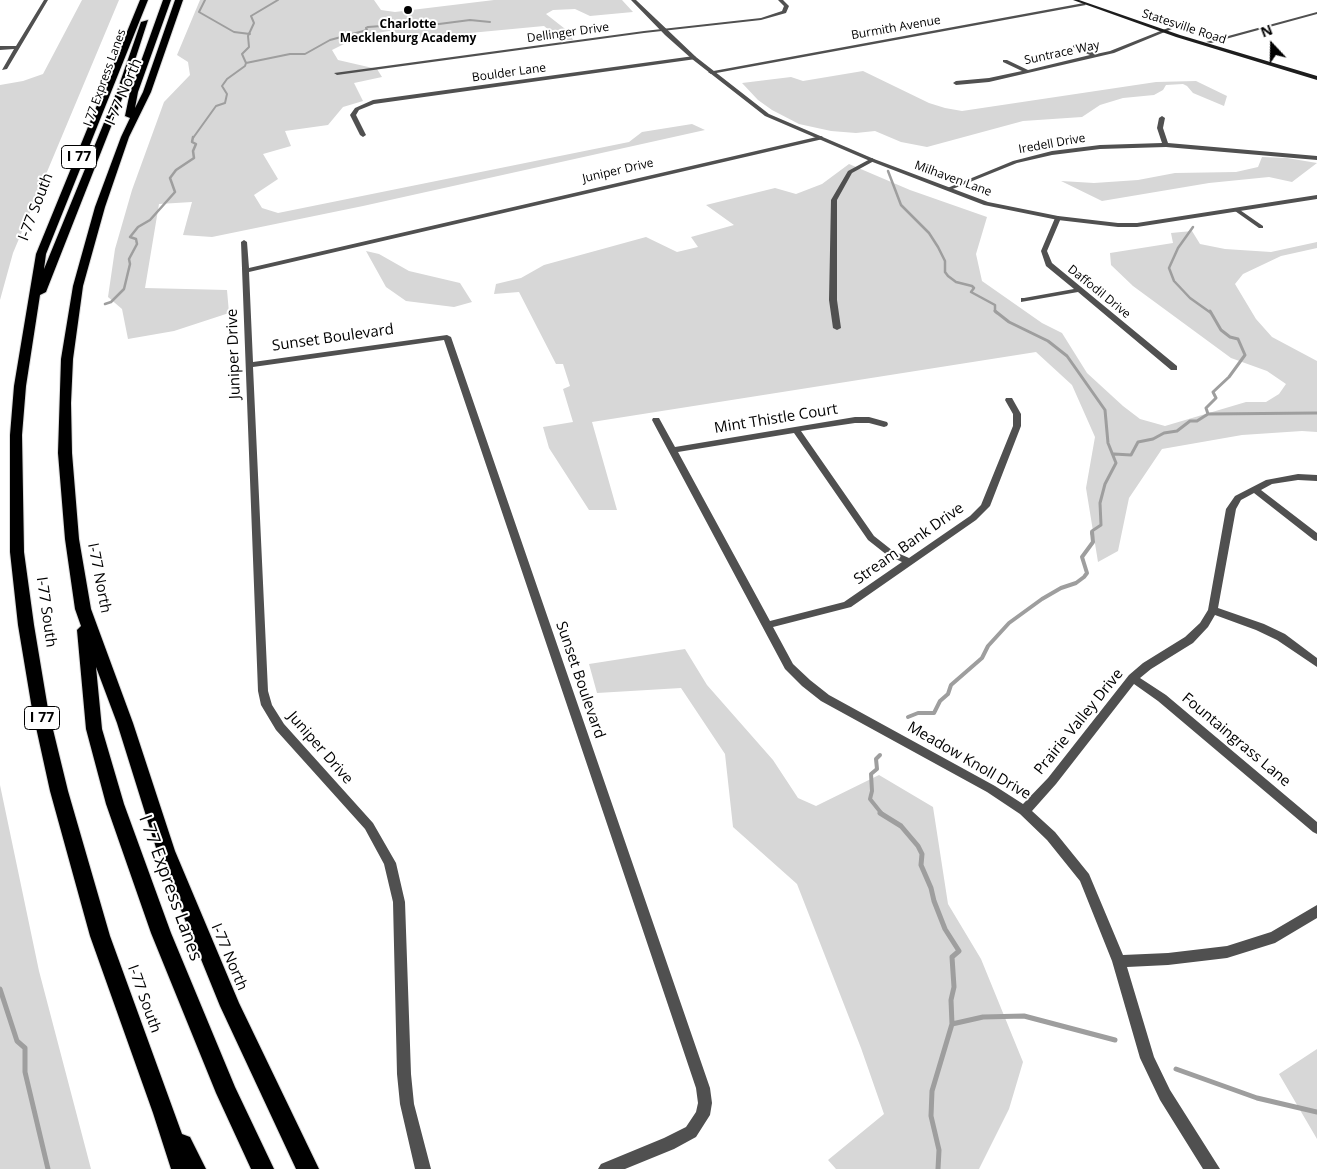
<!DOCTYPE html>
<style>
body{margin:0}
#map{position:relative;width:1317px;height:1169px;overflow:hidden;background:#fff;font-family:"Open Sans",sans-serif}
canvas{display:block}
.north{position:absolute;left:1247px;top:20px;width:50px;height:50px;-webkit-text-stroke:4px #fff;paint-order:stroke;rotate:339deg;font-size:14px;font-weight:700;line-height:20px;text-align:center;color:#000}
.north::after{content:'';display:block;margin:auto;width:18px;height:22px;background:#000;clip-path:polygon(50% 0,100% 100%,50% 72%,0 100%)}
</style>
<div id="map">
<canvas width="1317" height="1169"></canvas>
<div class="north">N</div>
</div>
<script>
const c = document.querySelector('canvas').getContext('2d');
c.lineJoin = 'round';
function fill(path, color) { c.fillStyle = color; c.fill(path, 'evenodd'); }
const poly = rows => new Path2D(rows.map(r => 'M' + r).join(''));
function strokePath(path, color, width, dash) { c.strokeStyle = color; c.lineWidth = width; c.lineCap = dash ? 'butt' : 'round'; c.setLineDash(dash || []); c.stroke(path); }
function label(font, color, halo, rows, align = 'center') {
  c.font = font + ' "Open Sans",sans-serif'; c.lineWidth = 4; c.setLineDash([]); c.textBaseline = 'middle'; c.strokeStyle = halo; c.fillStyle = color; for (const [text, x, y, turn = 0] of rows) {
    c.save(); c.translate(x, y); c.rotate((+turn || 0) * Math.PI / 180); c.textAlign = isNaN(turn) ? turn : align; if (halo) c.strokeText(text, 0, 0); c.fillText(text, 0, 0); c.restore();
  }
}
fill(poly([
 [82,0,119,0,13,253,0,300,0,85,23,81,43,74],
 [200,0,374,0,381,10,395,12,494,0,622,0,633,12,590,16,575,9,553,10,546,14,569,32,573,40,561,40,544,26,417,38,389,31,360,36,332,50,338,60,377,69,382,77,354,83,363,101,343,107,328,125,285,131,291,146,263,154,278,179,254,195,262,208,278,213,629,142,642,132,692,124,705,130,363,206,212,237,183,235,192,202,159,204,145,288,227,290,229,313,174,331,128,339,122,309,108,297,115,249,132,190,164,102,190,75,188,62,177,55],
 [863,71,929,103,945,108,962,111,1156,82,1196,81,1227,96,1224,106,1193,93,1187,86,1183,84,1166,85,1163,90,1154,95,1123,98,1100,105,1082,117,1023,121,927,147,901,142,875,131,856,133,831,131,799,124,772,110,758,100,742,83,791,77,803,81],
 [1262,157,1287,158,1317,163,1292,182,1269,177,1209,183,1102,201,1061,181,1094,183,1138,180,1175,173,1236,172,1258,167],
 [849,164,910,190,987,217,976,254,982,281,1042,323,1062,333,1087,373,1123,406,1140,419,1165,426,1246,402,1266,402,1279,394,1286,384,1267,371,1231,358,1133,286,1111,265,1110,253,1173,243,1171,233,1192,231,1200,244,1225,249,1271,252,1317,242,1317,248,1281,256,1243,274,1235,284,1256,319,1272,337,1317,361,1317,432,1302,431,1242,435,1162,449,1129,498,1118,551,1098,562,1086,488,1095,437,1072,385,1036,352,592,422,617,510,589,510,549,448,543,427,573,422,563,389,570,386,563,364,556,364,519,292,494,294,496,284,521,278,544,265,646,237,677,252,698,247,691,237,734,225,706,205,775,188,796,194,822,184],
 [366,251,379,254,409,271,460,283,472,302,454,307,406,301,386,287],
 [685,649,707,685,773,760,798,798,816,806,879,775,933,807,948,904,981,959,1023,1062,1009,1109,979,1169,836,1169,828,1160,884,1114,861,1048,797,884,733,827,725,754,681,688,597,693,589,664],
 [0,785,39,971,91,1169,0,1169],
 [1317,1049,1317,1139,1279,1074]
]), '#d7d7d7');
strokePath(poly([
 [205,0,199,12,234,32,250,34],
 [246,63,242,54,249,47,248,36,254,23,251,16,278,0],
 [193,138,216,106,225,103,227,94,222,86,227,79,245,66,246,63,290,54,305,54,330,40,367,30,366,28,368,27,423,23,439,24,470,20,490,22]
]), '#9e9e9e', 2);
strokePath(poly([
 [888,171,901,205,929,233,938,247,945,261,945,272,948,276,956,282,972,286,974,288,971,292,995,305,995,311,997,313],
 [1193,227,1178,248,1169,268,1174,281,1190,298,1211,313],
 [105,304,111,302,124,289,130,264,129,259,137,244,136,239,130,237,138,227,150,220,175,192,170,178,176,170,194,158,193,151,196,144,192,142,193,137]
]), '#9e9e9e', 2.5);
strokePath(poly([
 [995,311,1009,322,1048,341,1067,356,1105,410,1108,443,1116,463,1105,484,1100,503,1101,525,1092,531,1092,534],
 [1208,414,1206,408,1216,398,1213,392,1229,377,1245,355,1238,339,1230,337,1221,330,1210,311],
 [1114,454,1131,455,1138,442,1153,439,1164,433,1177,431,1190,421,1197,421,1208,414,1317,413]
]), '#9e9e9e', 3);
strokePath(poly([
 [908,717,918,713,934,713,940,701,948,694,951,685,982,658,988,646,1009,623,1042,599,1061,588,1076,583,1084,577,1087,573,1082,557,1093,542,1092,532],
 [880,755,876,759,877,769,871,774,872,791,870,799,882,814]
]), '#9e9e9e', 4);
strokePath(poly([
 [880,813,901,826,918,846,922,854,921,865,931,888,934,901,945,929,959,951,952,957,954,987,951,1000,952,1024,932,1091,931,1116,939,1150,938,1169],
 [0,989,17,1041,25,1048,25,1072,48,1169],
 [952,1024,983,1017,1024,1016,1115,1040],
 [1176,1069,1257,1098,1317,1112]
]), '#9e9e9e', 5);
const motorway = poly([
 [140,0,148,0,46,254,44,269,117,91,141,22,148,20,125,91,46,292,40,295,26,386,22,435,24,552,34,625,48,709,68,791,110,936,182,1134,190,1137,206,1169,171,1169,153,1113,90,936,50,791,32,709,18,625,10,552,10,435,14,386,36,254,140,0],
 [163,0,171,0,138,92,135,108,143,92,175,0,183,0,151,92,129,137,105,207,83,286,73,359,71,403,72,453,79,539,91,609,133,723,175,851,239,1003,319,1169,296,1169,220,1006,157,851,117,723,96,667,102,729,124,804,171,933,235,1087,274,1169,251,1169,216,1093,151,933,106,804,86,729,77,630,81,626,75,609,65,539,58,453,61,359,73,286,95,207,121,137,130,118,125,116,130,92,163,0]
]);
strokePath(motorway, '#dbdbdb', 2);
fill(poly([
 [44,0,48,0,7,69,2,70,14,49,0,50,0,46,16,46,44,0],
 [778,0,783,0,789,6,786,13,761,20,644,33,337,75,334,73,644,31,761,18,782,11,784,6,778,0],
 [1084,3,1086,5,711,74,708,72,1084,3],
 [1317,12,1317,14,1211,43,1206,42,1317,12],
 [1168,28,1172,29,1114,53,989,82,956,85,953,83,956,81,989,78,1022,71,1003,62,1003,60,1007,60,1028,70,1090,55,1073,47,1073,45,1077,45,1096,54,1110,51,1168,28],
 [694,56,696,57,696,59,374,104,359,110,356,115,366,135,363,137,360,135,350,115,355,108,373,100,694,56],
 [1162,116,1165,118,1163,128,1168,143,1317,156,1317,160,1166,147,1100,149,1052,155,1017,163,950,190,945,189,1013,161,1052,151,1100,145,1162,143,1157,128,1159,118,1162,116],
 [821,136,823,137,823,139,249,272,253,362,447,335,451,337,710,1088,712,1103,710,1115,696,1137,674,1149,625,1169,598,1169,601,1164,664,1138,686,1127,696,1112,698,1103,696,1088,444,340,253,367,268,691,272,705,284,724,373,823,396,863,405,902,411,1074,414,1104,431,1169,415,1169,400,1104,397,1074,393,902,384,864,365,829,276,730,261,705,258,691,241,242,244,240,247,242,249,268,821,136],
 [872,158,875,160,874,161,852,173,837,200,837,300,841,328,837,330,833,328,829,300,831,200,848,171,872,158],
 [1237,208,1263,226,1263,228,1259,228,1235,211,1234,210,1237,208],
 [1058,216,1061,218,1047,251,1052,263,1177,366,1177,370,1171,370,1078,292,1021,302,1021,298,1024,298,1074,289,1046,266,1041,251,1055,218,1058,216],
 [1006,398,1012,398,1021,414,1021,426,990,506,976,520,851,607,773,627,793,664,810,680,829,695,995,786,1023,804,1048,778,1129,675,1143,663,1185,637,1200,623,1208,610,1226,509,1235,496,1266,480,1298,474,1317,475,1317,481,1298,480,1272,484,1261,490,1317,533,1317,541,1314,540,1254,493,1241,500,1236,509,1218,608,1264,624,1285,634,1317,658,1317,667,1277,640,1256,630,1215,615,1208,627,1193,643,1151,669,1140,678,1166,695,1317,822,1317,834,1313,832,1158,701,1134,684,1056,784,1032,811,1055,832,1089,874,1123,955,1168,953,1227,946,1271,932,1317,905,1317,918,1275,943,1227,958,1168,965,1127,967,1154,1057,1170,1090,1220,1169,1203,1169,1160,1100,1140,1058,1112,961,1080,881,1047,840,1020,814,987,792,821,701,802,686,785,669,652,420,653,418,659,418,675,447,855,417,869,417,887,422,888,424,887,426,884,427,869,423,855,423,801,431,874,536,893,551,909,558,970,516,981,505,1013,426,1013,414,1005,400,1006,398],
 [794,433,868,540,887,555,902,562,844,602,770,621,678,452,794,433]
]), '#505050');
fill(poly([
 [631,0,636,0,696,57,769,114,874,159,988,202,1058,216,1118,223,1137,223,1317,195,1317,199,1137,227,1118,227,1058,220,984,205,870,161,765,116,692,59,665,35,631,0]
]), '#505050');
fill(poly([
 [1073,0,1079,0,1180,35,1317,76,1317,80,1176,37,1073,0]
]), '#1d1d1d');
fill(motorway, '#000');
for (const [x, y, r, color] of [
 [408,10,5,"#000"]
]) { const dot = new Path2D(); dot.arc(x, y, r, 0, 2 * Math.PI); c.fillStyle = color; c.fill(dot); strokePath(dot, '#fff', 2); }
label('bold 12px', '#000', '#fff', [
 ["Charlotte",408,25],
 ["Mecklenburg Academy",408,39]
]);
label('12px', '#000', '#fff', [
 ["Statesville Road",1184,27,18],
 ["Burmith Avenue",896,28,-10],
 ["Dellinger Drive",568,33,-8],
 ["Suntrace Way",1062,53,-12],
 ["Boulder Lane",509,73,-8],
 ["I 77 Express Lanes",105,78,-70],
 ["Iredell Drive",1052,144,-10],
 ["Juniper Drive",618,171,-13],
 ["Milhaven Lane",953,179,20],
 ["Daffodil Drive",1099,292,39]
]);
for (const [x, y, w] of [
 [79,157,35],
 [42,718,35]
]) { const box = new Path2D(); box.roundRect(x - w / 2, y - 11.5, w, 23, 4); c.fillStyle = '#fff'; c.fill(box); strokePath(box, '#000', 1); }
label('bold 14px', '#000', null, [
 ["I 77",79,157],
 ["I 77",42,718]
]);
label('15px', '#000', '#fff', [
 ["I-77 North",124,92,-67],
 ["I-77 South",36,207,-69],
 ["Sunset Boulevard",333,338,-8],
 ["Juniper Drive",234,354,-92],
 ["Mint Thistle Court",776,419,-9],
 ["Stream Bank Drive",909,544,-35],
 ["I-77 North",99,578,79],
 ["I-77 South",46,612,82],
 ["Sunset Boulevard",580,680,71],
 ["Prairie Valley Drive",1079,722,-51],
 ["Fountaingrass Lane",1236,740,40],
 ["Juniper Drive",320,748,49],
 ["Meadow Knoll Drive",969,761,30],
 ["I-77 North",229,957,67],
 ["I-77 South",144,999,70]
]);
label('18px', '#000', '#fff', [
 ["I 77 Express Lanes",170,888,70]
]);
</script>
